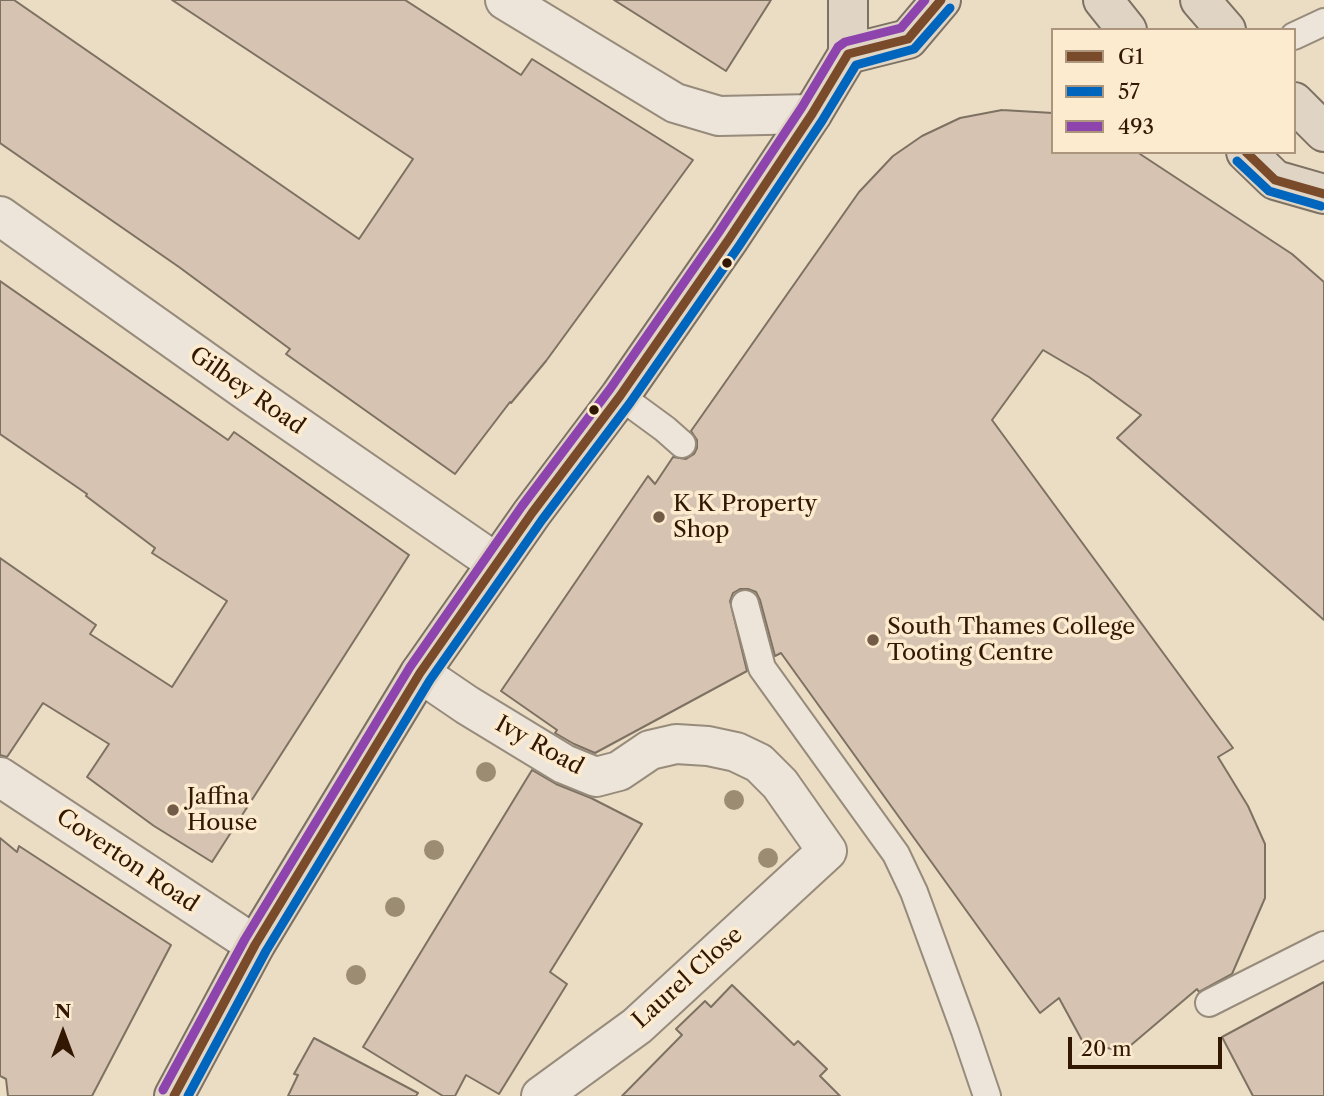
<!DOCTYPE html>
<style>
body{margin:0}
#map{position:relative;width:1324px;height:1096px;overflow:hidden;background:#ebdcc4;font-family:"Libre Caslon Text",serif}
canvas{display:block}
.legend{position:absolute;left:1051px;top:28px;width:245px;height:126px;box-sizing:border-box;background:#fcebce;border:2px solid #ab967d;margin:0;padding:9px 12px;list-style:none;font-size:21px;color:#321703}
.legend li{display:flex;align-items:center;gap:14px;height:35px}
.legend b{width:35px;border:2px solid #ab967d}
.north{position:absolute;left:28px;top:998px;width:70px;height:70px;-webkit-text-stroke:5px #fcebce;paint-order:stroke;rotate:0deg;font-size:19px;font-weight:700;line-height:28px;text-align:center;color:#321703}
.north::after{content:'';display:block;margin:auto;width:24px;height:32px;background:#321703;clip-path:polygon(50% 0,100% 100%,50% 72%,0 100%)}
.scale{position:absolute;left:1068px;top:1037px;width:154px;height:32px;box-sizing:border-box;border:4px solid #321703;border-top:0;padding-left:9px;font-size:21px;line-height:24px;white-space:nowrap;color:#321703;-webkit-text-stroke:5px #fcebce;paint-order:stroke}
</style>
<div id="map">
<canvas width="1324" height="1096"></canvas>
<ul class="legend">
<li><b style="height:9px;background:#7a4b2a"></b>G1</li>
<li><b style="height:9px;background:#0065bd"></b>57</li>
<li><b style="height:9px;background:#8e44ad"></b>493</li>
</ul>
<div class="north">N</div>
<div class="scale">20 m</div>
</div>
<script>
const c = document.querySelector('canvas').getContext('2d');
c.lineJoin = 'round';
function fill(path, color) { c.fillStyle = color; c.fill(path, 'evenodd'); }
const poly = rows => new Path2D(rows.map(r => 'M' + r).join(''));
function strokePath(path, color, width, dash) { c.strokeStyle = color; c.lineWidth = width; c.lineCap = dash ? 'butt' : 'round'; c.setLineDash(dash || []); c.stroke(path); }
function label(font, color, halo, rows, align = 'center') {
  c.font = font + ' "Libre Caslon Text",serif'; c.lineWidth = 7; c.setLineDash([]); c.textBaseline = 'middle'; c.strokeStyle = halo; c.fillStyle = color; for (const [text, x, y, turn = 0] of rows) {
    c.save(); c.translate(x, y); c.rotate((+turn || 0) * Math.PI / 180); c.textAlign = isNaN(turn) ? turn : align; if (halo) c.strokeText(text, 0, 0); c.fillText(text, 0, 0); c.restore();
  }
}
const building = poly([
 [0,0,14,0,359,239,413,159,172,0,405,0,521,75,532,59,693,160,546,361,511,403,510,402,455,474,286,354,290,349,179,267,0,143,0,0],
 [614,0,771,0,726,71,614,0],
 [1002,110,1053,113,1053,152,1137,152,1292,254,1324,282,1324,620,1117,438,1141,415,1089,377,1043,350,992,420,1233,748,1218,757,1248,806,1265,844,1265,898,1232,974,1199,992,1197,989,1124,1051,1084,1044,1059,998,1040,1013,781,653,775,656,760,600,756,592,748,589,740,589,733,593,730,601,747,671,595,753,574,744,555,733,557,730,501,691,648,476,655,484,673,457,686,459,694,454,697,448,697,440,691,431,859,192,893,156,922,136,960,118,1002,110],
 [0,281,228,440,234,432,409,555,212,862,154,826,87,777,109,744,43,703,7,757,0,755,0,558,96,625,90,634,172,687,227,601,152,553,155,548,86,496,87,494,0,434,0,281],
 [532,770,556,784,591,798,642,824,550,972,567,984,499,1094,466,1075,455,1096,443,1096,363,1047,532,770],
 [0,838,17,852,19,846,171,945,92,1096,8,1096,6,1079,0,1076,0,838],
 [1324,982,1324,1096,1253,1096,1222,1037,1324,982],
 [732,985,794,1045,798,1041,827,1069,820,1076,840,1096,622,1096,682,1035,676,1029,705,1001,711,1007,732,985],
 [314,1038,418,1093,416,1096,288,1096,298,1075,294,1074,314,1038]
]);
fill(building, '#d6c3b2');
strokePath(building, '#7d7162', 2);
const lane = poly([
 [1294,36,1324,22],
 [620,396,665,429,682,444],
 [745,604,762,668,896,854,914,892,965,1031,987,1096],
 [1209,1003,1324,945]
]);
const street = poly([
 [505,0,675,103,719,116,812,114],
 [0,216,251,394,496,563],
 [420,673,467,705,564,764,596,777,619,771,650,750,676,744,708,746,736,752,759,763,780,784,827,851,637,1026,541,1096],
 [0,777,255,945]
]);
const primary = poly([
 [1103,0,1127,30],
 [1200,0,1226,30],
 [1294,102,1324,132],
 [1246,152,1275,180,1324,194]
]);
const highway = poly([
 [848,54,908,39,941,0],
 [174,1096,255,945,420,673,532,513,620,396,729,239,812,114,848,54,848,0]
]);
strokePath(lane, '#978b7b', 30);
strokePath(street, '#978b7b', 42);
strokePath(primary, '#7d7162', 42);
strokePath(highway, '#7d7162', 42);
strokePath(lane, '#ede5d9', 26);
strokePath(street, '#ede5d9', 38);
strokePath(primary, '#e0d5c4', 38);
strokePath(highway, '#e0d5c4', 38);
strokePath(poly([
 [1246,152,1275,180,1324,194],
 [174,1096,255,945,420,673,532,513,620,396,729,239,812,114,848,54,908,39,941,0]
]), '#7a4b2a', 9);
strokePath(poly([
 [1237,161,1269,191,1321,206],
 [188,1096,266,951,430,680,542,520,630,403,739,246,822,121,856,65,914,49,950,8]
]), '#0065bd', 9);
strokePath(poly([
 [163,1090,245,939,410,667,522,506,610,389,719,232,802,107,838,47,845,42,901,28,925,0]
]), '#8e44ad', 9);
c.fillStyle = '#9b8c72';
for (const [x, y] of [
 [486,772],
 [734,800],
 [434,850],
 [768,858],
 [395,907],
 [356,975]
]) { c.beginPath(); c.arc(x, y, 10, 0, 2 * Math.PI); c.fill(); }
for (const [x, y, r, color] of [
 [727,263,6,"#321703"],
 [594,410,6,"#321703"],
 [659,517,7,"#735c47"],
 [873,640,7,"#735c47"],
 [173,810,7,"#735c47"]
]) { const dot = new Path2D(); dot.arc(x, y, r, 0, 2 * Math.PI); c.fillStyle = color; c.fill(dot); strokePath(dot, '#fcebce', 2.5); }
label('23px', '#321703', '#fcebce', [
 ["Gilbey Road",247,391,35],
 ["Ivy Road",539,746,29],
 ["Coverton Road",127,861,34],
 ["Laurel Close",688,978,-42]
]);
label('23px', '#321703', '#fcebce', [
 ["K K Property",673,504],
 ["Shop",673,530],
 ["South Thames College",887,627],
 ["Tooting Centre",887,653],
 ["Jaffna",187,797],
 ["House",187,823]
], 'left');
</script>
